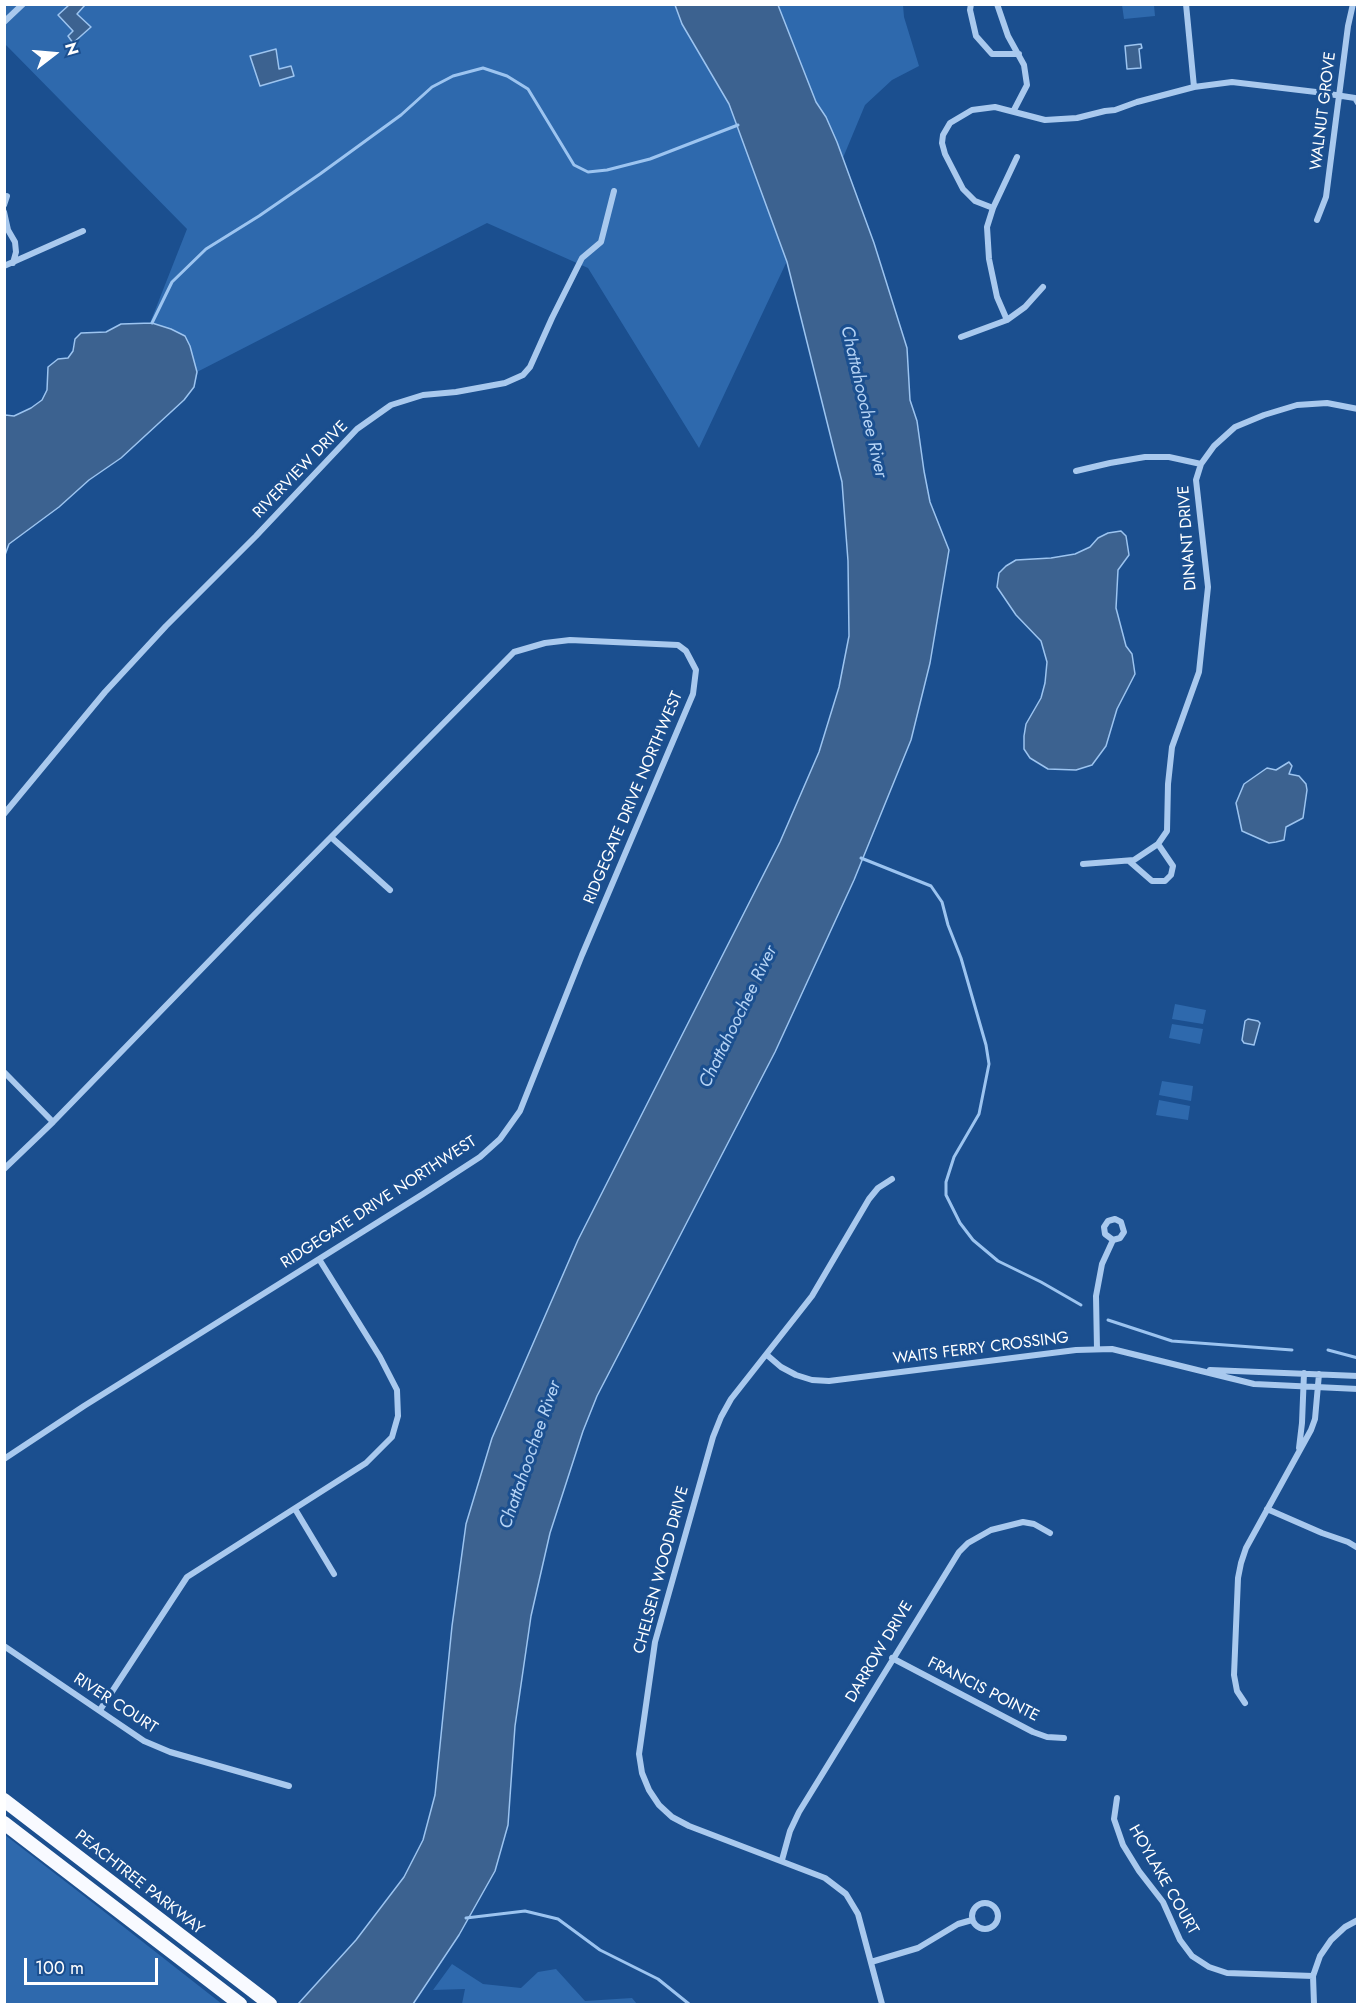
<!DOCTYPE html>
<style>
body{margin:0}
#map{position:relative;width:1362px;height:2009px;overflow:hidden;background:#1b4f8f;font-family:Jost,sans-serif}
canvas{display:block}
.frame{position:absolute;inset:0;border:6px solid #fff;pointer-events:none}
.north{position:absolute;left:24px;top:24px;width:60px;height:60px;-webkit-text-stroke:4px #1b4f8f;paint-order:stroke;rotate:74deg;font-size:16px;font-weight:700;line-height:24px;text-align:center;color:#fff}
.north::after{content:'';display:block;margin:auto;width:21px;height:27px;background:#fff;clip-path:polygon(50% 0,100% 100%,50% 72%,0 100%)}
.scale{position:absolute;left:24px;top:1958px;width:134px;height:27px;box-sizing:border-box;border:3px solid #fff;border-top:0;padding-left:8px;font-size:18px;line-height:21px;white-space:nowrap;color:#fff;-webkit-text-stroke:4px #1b4f8f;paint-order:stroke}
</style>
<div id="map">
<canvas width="1362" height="2009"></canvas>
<div class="frame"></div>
<div class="north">N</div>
<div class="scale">100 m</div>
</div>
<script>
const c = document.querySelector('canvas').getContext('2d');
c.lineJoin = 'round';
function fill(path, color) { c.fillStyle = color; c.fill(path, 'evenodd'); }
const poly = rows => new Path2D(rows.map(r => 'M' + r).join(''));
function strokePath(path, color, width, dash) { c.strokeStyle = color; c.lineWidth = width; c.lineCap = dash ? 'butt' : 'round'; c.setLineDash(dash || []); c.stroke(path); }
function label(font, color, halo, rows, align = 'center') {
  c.font = font + ' Jost,sans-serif'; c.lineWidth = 6; c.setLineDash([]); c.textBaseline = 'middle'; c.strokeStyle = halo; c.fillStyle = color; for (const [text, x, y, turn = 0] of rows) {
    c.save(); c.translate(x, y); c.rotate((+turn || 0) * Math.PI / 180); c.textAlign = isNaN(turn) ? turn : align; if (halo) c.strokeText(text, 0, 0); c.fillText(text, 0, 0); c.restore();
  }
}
fill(poly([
 [4,5,675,5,682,24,729,104,787,261,699,448,588,268,487,223,197,372,190,347,150,323,187,229,5,44],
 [762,5,903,5,904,17,919,66,892,80,865,105,830,189],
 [1122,5,1154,5,1155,16,1124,19],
 [1175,1004,1206,1010,1203,1024,1172,1019],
 [1172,1024,1203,1029,1200,1044,1169,1038],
 [1162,1081,1193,1086,1191,1101,1159,1095],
 [1159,1100,1190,1106,1188,1120,1156,1115],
 [5,1835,97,1906,222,2004,5,2004],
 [452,1964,483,1984,521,1988,538,1972,556,1969,585,2001,632,1998,637,2004,462,2004,465,1989,433,1990]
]), '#2e69ad');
const water = poly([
 [69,5,85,5,77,14,91,27,73,43,68,36,73,31,58,15,69,5],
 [675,5,778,5,816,102,826,117,837,142,874,243,907,348,910,400,917,421,924,471,930,502,949,550,930,663,911,740,854,880,775,1052,597,1396,583,1431,550,1533,531,1616,515,1726,508,1825,495,1871,459,1935,413,2004,298,2004,356,1940,404,1877,423,1840,435,1795,452,1626,466,1524,492,1438,578,1240,780,842,819,752,839,687,849,636,848,561,842,482,787,262,729,104,682,24,675,5],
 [1141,44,1142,48,1139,49,1141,68,1127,69,1125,46,1141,44],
 [276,49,279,69,291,66,294,76,260,86,250,56,276,49],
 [152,323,171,329,185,336,190,346,197,372,194,387,184,400,121,458,89,480,59,507,9,544,5,555,5,415,14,416,31,408,42,400,47,390,48,367,58,359,68,358,73,351,75,339,81,333,106,332,121,324,152,323],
 [1121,531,1126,536,1129,555,1118,570,1116,608,1126,646,1132,654,1135,674,1117,709,1106,746,1092,765,1076,770,1048,769,1030,758,1024,749,1024,736,1026,724,1041,698,1045,683,1047,662,1041,641,1016,615,997,587,999,573,1006,566,1016,560,1051,558,1075,554,1090,547,1098,538,1108,533,1121,531],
 [1289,762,1292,766,1289,774,1299,776,1306,784,1307,790,1303,818,1286,827,1284,840,1276,842,1269,843,1242,831,1236,803,1244,784,1267,768,1276,770,1289,762],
 [1248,1019,1258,1021,1260,1023,1254,1045,1244,1043,1242,1040,1245,1021,1248,1019]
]);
fill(water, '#3c6290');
strokePath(water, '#9cc4f0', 1.5);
strokePath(poly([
 [152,323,172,282,206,249,259,216,320,174,401,115,432,87,453,76,483,68,507,76,528,89,574,165,588,172,607,170,650,159,738,125],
 [861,858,931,886,942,902,948,925,961,958,986,1045,989,1064,979,1114,954,1157,946,1182,946,1195,960,1223,973,1240,998,1261,1041,1282,1081,1305],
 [1108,1320,1172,1341,1292,1350],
 [1328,1350,1358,1358],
 [466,1918,525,1911,558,1919,600,1950,658,1979,689,2004]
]), '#9cc4f0', 3);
strokePath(poly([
 [971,4,970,10,976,36,992,54,1019,54],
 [997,4,1008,36,1024,65,1027,85,1014,110],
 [1186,4,1194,87],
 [4,22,23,4],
 [4,205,7,196],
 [993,208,975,201,963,189,945,154,942,143,943,135,950,123,972,110,995,107,1045,120,1077,118,1105,111,1115,110,1137,102,1194,87,1232,82,1316,92,1355,98,1358,103],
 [4,212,8,230,15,242,16,252,13,263],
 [1317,220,1326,197,1348,26,1353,4],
 [4,266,83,231],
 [1007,320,997,297,989,259,987,227,993,208,1017,157],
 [961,337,1007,320,1025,307,1043,287],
 [1076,471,1110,463,1145,457,1169,457,1201,464],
 [4,814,105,692,166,626,256,536,357,429,391,405,423,395,456,392,505,383,523,375,530,367,552,318,582,258,601,242,614,191],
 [332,838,390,890],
 [1129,861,1152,881,1165,881,1171,875,1173,866,1158,844],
 [1083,864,1134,860,1158,844,1167,831,1168,784,1172,747,1199,672,1208,587,1196,480,1201,464,1214,446,1235,427,1264,415,1297,405,1327,403,1358,409],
 [4,1072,53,1122],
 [4,1169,53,1122,253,916,514,652,545,643,570,640,678,645,686,651,696,670,693,694,582,955,520,1111,500,1139,480,1157,423,1194,84,1406,4,1459],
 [1097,1349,1096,1296,1102,1264,1113,1240,1120,1238,1124,1232,1121,1222,1115,1219,1108,1221,1104,1227,1105,1234,1113,1240],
 [767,1355,781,1367,796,1375,812,1380,829,1381,1076,1350,1112,1349,1254,1384,1358,1389],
 [1210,1370,1358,1376],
 [1299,1448,1302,1423,1304,1373],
 [295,1509,334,1574],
 [1267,1509,1322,1533,1348,1542,1358,1548],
 [4,1646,144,1741,170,1752,289,1786],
 [892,1658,1033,1732,1047,1737,1064,1738],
 [1245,1703,1237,1691,1234,1675,1238,1578,1241,1563,1246,1548,1311,1430,1315,1419,1319,1374],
 [100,1710,187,1577,366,1463,392,1437,398,1416,397,1390,380,1357,319,1259],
 [1117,1798,1114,1819,1123,1845,1139,1871,1163,1902,1180,1940,1192,1956,1209,1967,1227,1973,1313,1976],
 [782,1860,790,1831,799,1812,959,1552,968,1543,991,1530,1023,1522,1034,1524,1050,1533],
 '972 1916a13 13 0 1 1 26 0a13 13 0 1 1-26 0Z',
 [871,1962,918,1948,958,1924,972,1920],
 [882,2004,858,1914,846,1894,825,1878,689,1826,672,1817,659,1805,649,1790,642,1773,639,1754,655,1642,713,1437,721,1417,731,1399,812,1296,869,1199,878,1188,892,1179],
 [1314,2004,1313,1976,1320,1956,1331,1940,1345,1927,1358,1920]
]), '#a9c9ee', 6);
strokePath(poly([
 [4,1800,270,2004],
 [4,1823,240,2004]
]), '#f8faff', 14);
label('16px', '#fff', '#1b4f8f', [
 ["WALNUT GROVE",1324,111,-83],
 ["RIVERVIEW DRIVE",301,470,-46],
 ["DINANT DRIVE",1188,538,-94],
 ["RIDGEGATE DRIVE NORTHWEST",634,798,-67],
 ["RIDGEGATE DRIVE NORTHWEST",379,1203,-33],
 ["WAITS FERRY CROSSING",981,1349,-7],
 ["CHELSEN WOOD DRIVE",662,1570,-75],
 ["DARROW DRIVE",880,1652,-59],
 ["FRANCIS POINTE",983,1690,27],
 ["RIVER COURT",115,1704,33],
 ["HOYLAKE COURT",1163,1880,60],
 ["PEACHTREE PARKWAY",139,1883,38]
]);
label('italic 18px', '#b5d3f5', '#1b4f8f', [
 ["Chattahoochee River",863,402,77],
 ["Chattahoochee River",739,1017,-64],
 ["Chattahoochee River",531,1455,-71]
]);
</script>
